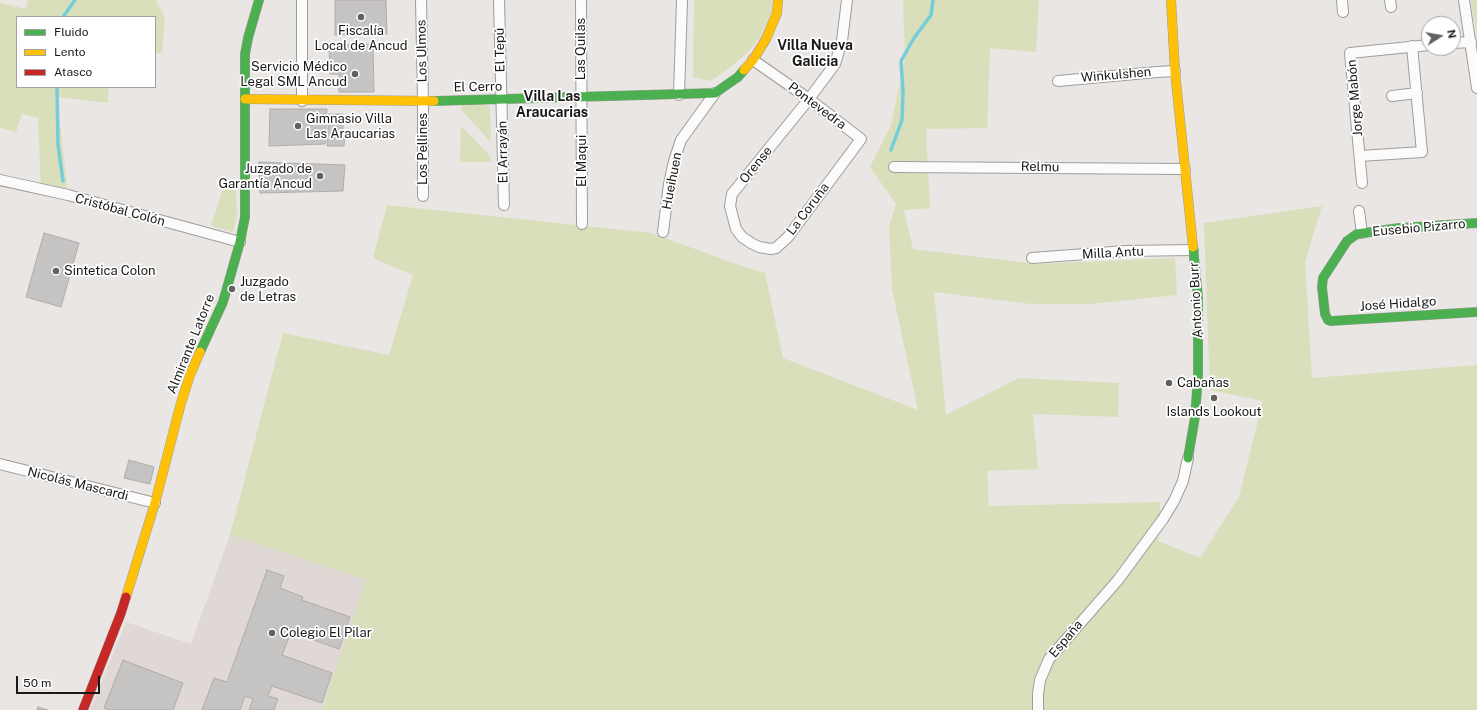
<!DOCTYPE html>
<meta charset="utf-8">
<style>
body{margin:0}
#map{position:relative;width:1477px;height:710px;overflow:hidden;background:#e9e6e4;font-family:"Public Sans",sans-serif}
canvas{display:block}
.legend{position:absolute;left:16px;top:16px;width:140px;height:72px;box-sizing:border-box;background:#fff;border:1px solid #a3a3a3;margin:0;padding:5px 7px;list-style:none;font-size:12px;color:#1a1918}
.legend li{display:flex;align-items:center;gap:8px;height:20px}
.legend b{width:20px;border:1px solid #a3a3a3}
.north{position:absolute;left:1421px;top:16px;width:40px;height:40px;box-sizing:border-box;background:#fff;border:1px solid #a3a3a3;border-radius:50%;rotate:79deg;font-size:11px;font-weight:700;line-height:16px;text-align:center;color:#1a1918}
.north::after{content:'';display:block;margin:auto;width:14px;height:18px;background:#62615f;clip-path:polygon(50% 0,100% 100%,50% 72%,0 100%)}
.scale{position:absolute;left:16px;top:676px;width:84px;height:18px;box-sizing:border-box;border:2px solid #1a1918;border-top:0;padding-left:5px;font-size:12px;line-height:14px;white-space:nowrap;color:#1a1918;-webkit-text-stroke:3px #fff;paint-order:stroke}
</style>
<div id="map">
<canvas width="1477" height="710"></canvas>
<ul class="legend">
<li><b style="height:5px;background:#4caf50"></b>Fluido</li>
<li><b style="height:5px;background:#ffc107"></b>Lento</li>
<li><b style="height:5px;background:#c62828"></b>Atasco</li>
</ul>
<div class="north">N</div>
<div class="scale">50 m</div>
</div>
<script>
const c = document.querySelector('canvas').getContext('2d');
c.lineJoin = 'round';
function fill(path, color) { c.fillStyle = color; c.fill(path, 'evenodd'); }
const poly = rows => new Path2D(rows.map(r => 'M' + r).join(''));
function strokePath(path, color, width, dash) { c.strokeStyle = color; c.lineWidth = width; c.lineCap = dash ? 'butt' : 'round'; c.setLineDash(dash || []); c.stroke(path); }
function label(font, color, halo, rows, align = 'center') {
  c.font = font + ' "Public Sans",sans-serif'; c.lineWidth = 3.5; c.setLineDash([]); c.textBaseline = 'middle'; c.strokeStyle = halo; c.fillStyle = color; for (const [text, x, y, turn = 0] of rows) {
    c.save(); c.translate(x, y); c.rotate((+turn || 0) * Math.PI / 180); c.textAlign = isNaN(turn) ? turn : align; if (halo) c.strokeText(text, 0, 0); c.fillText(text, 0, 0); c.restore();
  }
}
fill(poly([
 [230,535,367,580,322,710,90,710,126,622,191,644]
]), '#e0d8d4');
fill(poly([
 [28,0,156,0,165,18,162,53,155,53,155,17,17,17,17,87,109,87,108,103,57,97,68,195,41,189,38,118,22,114,16,132,0,128,0,3,26,9],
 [694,0,772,0,771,14,760,37,748,52,732,66,711,81,693,77],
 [903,0,1039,0,1036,52,990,48,987,128,926,129,930,208,904,210,913,249,1036,264,1175,258,1177,295,1090,304,1031,304,934,292,946,415,1019,378,1119,383,1118,417,1033,414,1038,469,987,471,989,506,1160,502,1158,541,1200,558,1239,497,1263,401,1210,390,1204,223,1322,206,1305,262,1312,378,1477,365,1477,710,322,710,366,580,230,535,283,333,389,355,413,275,373,258,387,205,651,233,739,265,765,273,783,358,918,410,892,289,889,226,896,204,870,167,891,125,905,59],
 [1471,0,1477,0,1477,36],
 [461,103,488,105,490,109,491,142,462,111],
 [461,126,490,156,491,162,460,162],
 [233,180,236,191,237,215,233,232,211,226,223,188]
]), '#d9dfbb');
strokePath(poly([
 [63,17,75,0],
 [57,87,58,145,63,181],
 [891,150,902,120,903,92,901,61,914,38,931,15,933,0]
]), '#74cdd7', 3.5);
const building = poly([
 [335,0,386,0,387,34,335,35,335,0],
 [373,44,374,92,339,92,339,74,330,74,329,45,373,44],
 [270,109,327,109,325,144,269,146,270,109],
 [329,114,343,114,343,138,345,138,344,146,327,146,329,114],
 [259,162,345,165,343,191,260,193,259,162],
 [44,233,79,243,61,307,26,297,44,233],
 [129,460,154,467,150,484,124,478,129,460],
 [267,570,284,576,280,588,303,597,302,600,350,617,339,649,291,632,282,655,332,673,322,703,272,686,268,696,278,699,274,710,249,710,253,699,245,696,240,710,202,710,214,678,227,682,267,570],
 [123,660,183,683,173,710,109,710,104,708,123,660],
 [38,707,48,710,37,710,38,707]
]);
fill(building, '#c6c3c3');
strokePath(building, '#afadac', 1);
const street = poly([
 [421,0,423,101,423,196],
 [499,0,504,205],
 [581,0,582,224],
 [1342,0,1343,12],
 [1390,0,1391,7],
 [1464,0,1477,88],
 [1453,43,1471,42],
 [753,60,809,99,861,139,788,237,776,248,771,249,759,247,751,243,742,237,736,229,730,206,732,194,809,99,835,64,842,41,847,0],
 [1058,81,1157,72,1175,71],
 [679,95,682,0],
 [1392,96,1417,93],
 [302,101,302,0],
 [1360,156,1422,152,1412,46],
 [894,167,1185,169],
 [0,180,68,195,240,242],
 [1362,183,1350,53,1429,45],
 [1359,211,1362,233],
 [663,232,669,184,674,161,681,140,715,93],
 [1032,258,1126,251,1193,250],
 [0,464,155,503],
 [1038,710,1038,694,1040,680,1049,659,1118,580,1163,519,1174,501,1183,481,1188,458]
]);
const fast = poly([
 [434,101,715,93,738,77,744,70],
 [1477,223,1399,228,1357,234,1347,241,1323,278,1322,287,1325,314,1328,320,1331,321,1477,312],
 [200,352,223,302,240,242,245,217,245,54,248,38,259,0],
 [1188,458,1195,417,1198,376,1198,297,1193,247]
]);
const slow = poly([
 [1171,0,1175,71,1193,247],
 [744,70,753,60,766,39,777,13,778,0],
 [245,99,434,101],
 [126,597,155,503,181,403,190,375,200,352]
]);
const jam = poly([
 [83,710,121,613,126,597]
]);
strokePath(street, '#9f9d9b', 12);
strokePath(fast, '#9f9d9b', 10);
strokePath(slow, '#9f9d9b', 10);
strokePath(jam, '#9f9d9b', 10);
strokePath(street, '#fcfbfb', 10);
strokePath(fast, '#4caf50', 9);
strokePath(slow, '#ffc107', 9);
strokePath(jam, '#c62828', 9);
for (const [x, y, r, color] of [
 [361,17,4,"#62615f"],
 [355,74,4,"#62615f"],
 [298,126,4,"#62615f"],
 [320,176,4,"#62615f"],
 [56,271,4,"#62615f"],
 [232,289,4,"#62615f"],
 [1169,383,4,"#62615f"],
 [1214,398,4,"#62615f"],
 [272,633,4,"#62615f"]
]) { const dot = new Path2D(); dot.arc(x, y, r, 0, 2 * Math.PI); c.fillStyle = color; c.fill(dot); strokePath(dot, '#fff', 1.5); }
label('13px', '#1a1918', '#fff', [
 ["Fiscalía",361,31,"center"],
 ["Local de Ancud",361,46,"center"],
 ["Servicio Médico",347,67,"right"],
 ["Legal SML Ancud",347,82,"right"],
 ["Gimnasio Villa",306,119],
 ["Las Araucarias",306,134],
 ["Juzgado de",312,169,"right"],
 ["Garantía Ancud",312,184,"right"],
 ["Sintetica Colon",64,271],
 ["Juzgado",240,282],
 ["de Letras",240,297],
 ["Cabañas",1177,383],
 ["Islands Lookout",1214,412,"center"],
 ["Colegio El Pilar",280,633]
], 'left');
label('13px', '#1a1918', '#fff', [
 ["Las Quilas",581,49,-90],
 ["El Tepú",500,50,-91],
 ["Los Ulmos",422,51,-91],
 ["Winkulshen",1116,75,-5],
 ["El Cerro",478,87,-1],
 ["Jorge Mabón",1355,98,-95],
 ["Pontevedra",817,106,37],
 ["Los Pellines",423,149,-90],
 ["El Arrayán",503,152,-91],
 ["El Maqui",582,161,-90],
 ["Orense",756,165,-51],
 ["Relmu",1040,167,1],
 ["Hueihuen",672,181,-79],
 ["La Coruña",808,209,-53],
 ["Cristóbal Colón",120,210,15],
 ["Eusebio Pizarro",1419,228,-5],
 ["Milla Antu",1113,253,-3],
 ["Antonio Burr",1196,300,-93],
 ["José Hidalgo",1398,304,-4],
 ["Almirante Latorre",191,344,-68],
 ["Nicolás Mascardi",78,484,14],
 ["España",1066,639,-50]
]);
label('bold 14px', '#1a1918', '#fff', [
 ["Villa Nueva",815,46],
 ["Galicia",815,62],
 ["Villa Las",552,97],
 ["Araucarias",552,113]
]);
</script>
